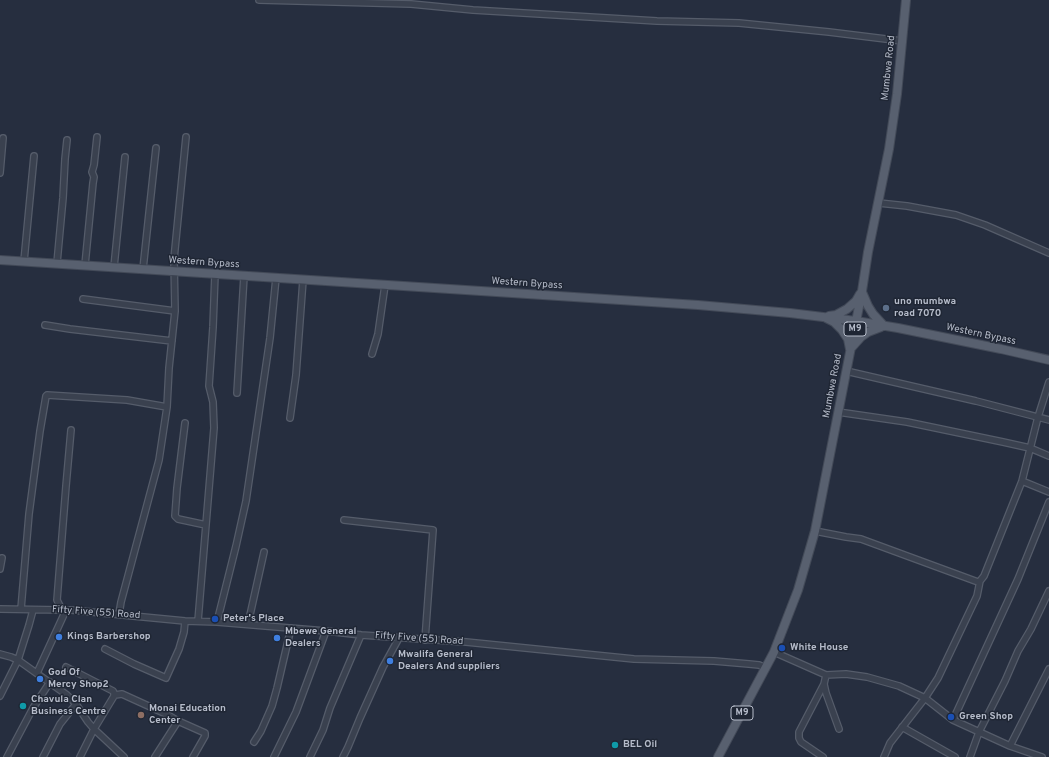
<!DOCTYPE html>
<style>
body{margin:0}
canvas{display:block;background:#262e3f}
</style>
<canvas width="1049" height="757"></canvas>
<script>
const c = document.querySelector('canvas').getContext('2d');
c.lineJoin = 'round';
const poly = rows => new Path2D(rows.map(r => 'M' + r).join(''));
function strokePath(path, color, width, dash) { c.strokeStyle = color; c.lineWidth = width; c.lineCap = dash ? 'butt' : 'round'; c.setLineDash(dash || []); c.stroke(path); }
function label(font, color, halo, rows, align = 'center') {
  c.font = font + ' Overpass,sans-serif'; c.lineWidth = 3; c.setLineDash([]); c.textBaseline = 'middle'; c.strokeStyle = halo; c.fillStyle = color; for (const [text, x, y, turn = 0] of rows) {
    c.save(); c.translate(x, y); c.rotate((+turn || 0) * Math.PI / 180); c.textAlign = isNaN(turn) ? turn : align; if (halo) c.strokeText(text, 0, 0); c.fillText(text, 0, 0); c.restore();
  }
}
const minor = poly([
 [259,0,411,4,473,10,657,21,739,23,829,32,902,41],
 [0,173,3,138],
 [879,203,907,206,956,215,985,225,1049,253],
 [24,261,34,156],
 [57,263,63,198,65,159,67,140],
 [85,265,93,183,94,177,92,172,94,165,97,137],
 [114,267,125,157],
 [143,269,156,148],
 [83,299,175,311],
 [45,325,70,329,172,341],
 [372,354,378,334,385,285],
 [846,371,976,401,1049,420],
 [237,393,244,276],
 [167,407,169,368,175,311,174,259,186,137],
 [838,412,907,422,1003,442,1030,448,1049,456],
 [290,418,296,375,303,280],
 [185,423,177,488,175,516,178,519,206,525],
 [1022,481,1049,492],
 [344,520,433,530,425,640],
 [815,531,846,537,861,539,978,582,980,581,984,576,1022,481,1038,417,1049,382],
 [0,569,2,558],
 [0,609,62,610,71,610,185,621,217,622,326,631,361,635,466,642,634,659,714,661,749,664,759,665,766,668],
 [21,609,29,514,40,431,46,396,47,395,127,400,167,407,159,460,121,602,119,614],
 [62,610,57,600,66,486,71,430],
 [198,621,214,428,213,402,209,386,213,327,215,274],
 [217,622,236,546,246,501,270,338,276,278],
 [248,624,264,552],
 [105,649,134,664,166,678,179,649,184,632,185,621],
 [774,652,826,675,846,674,867,677,899,686,925,698,953,720,1010,746,1042,757],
 [0,654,11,657,18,660,67,695,76,704,88,722,94,729,124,757],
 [66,667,113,691,114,693,114,696,94,729,80,757],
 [37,673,66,610],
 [826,675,824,684,826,693,839,729],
 [115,695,122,694,166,714,178,721,205,733,205,736,193,757],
 [0,696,18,660,29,625,33,610],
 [953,720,1018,579,1049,502],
 [902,727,955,757],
 [254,742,261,731,272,706,277,688,291,628],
 [1010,746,1049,669],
 [7,757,33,708,50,682],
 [43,757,60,724,76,704],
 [155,757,178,721],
 [274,757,296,712,326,631],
 [310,757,323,730,330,708,361,635],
 [343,757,348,747,360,718,383,667,399,638],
 [823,757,801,742,799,738,799,732,824,684],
 [884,757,890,743,925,698,938,678,977,596,980,581],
 [970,757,979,732,1005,681,1018,651,1031,629,1049,591]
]);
const primary = poly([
 [0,260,698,305,790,313,856,321,898,328,1001,349,1049,360],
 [862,292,868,306,873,314,884,326],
 [829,316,836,315,847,309,856,301,860,294],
 [826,318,834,322,842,330,848,339,850,349],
 [852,347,861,337,868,332,881,327],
 [718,757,774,652,798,590,815,531,862,291,868,252,889,149,897,94,906,0]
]);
strokePath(minor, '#555c6a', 8);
strokePath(primary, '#434a58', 10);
strokePath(minor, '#3a414f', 5.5);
strokePath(primary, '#58606f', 8);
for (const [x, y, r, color] of [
 [886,308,4,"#5c6f8a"],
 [215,619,4,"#1a4fb4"],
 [59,637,4,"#3f7fe0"],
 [277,638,4,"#3f7fe0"],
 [782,648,4,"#1a4fb4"],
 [390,661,4,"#3f7fe0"],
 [40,679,4,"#3f7fe0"],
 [23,706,4,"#0f9aa8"],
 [141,715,4,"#8d6e63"],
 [951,717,4,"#1a4fb4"],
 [615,745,4,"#0f9aa8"]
]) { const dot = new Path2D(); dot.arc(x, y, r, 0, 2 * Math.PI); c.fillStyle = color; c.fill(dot); strokePath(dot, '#1f2634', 1.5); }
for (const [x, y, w] of [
 [855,329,22],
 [742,713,22]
]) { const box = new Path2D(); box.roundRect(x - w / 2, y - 7, w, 14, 3); c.fillStyle = '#1f2634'; c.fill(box); strokePath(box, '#b6bcca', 1); }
label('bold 9px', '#b6bcca', null, [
 ["M9",855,329],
 ["M9",742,713]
]);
label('10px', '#b6bcca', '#1f2634', [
 ["Mumbwa Road",889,68,-84],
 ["Western Bypass",204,263,4],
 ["Western Bypass",527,284,4],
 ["Western Bypass",981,335,12],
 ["Mumbwa Road",833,386,-79],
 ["Fifty Five (55) Road",96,613,4],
 ["Fifty Five (55) Road",419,639,4]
]);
label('bold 10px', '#b6bcca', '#1f2634', [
 ["uno mumbwa",894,302],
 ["road 7070",894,314],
 ["Peter's Place",223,619],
 ["Mbewe General",285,632],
 ["Dealers",285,644],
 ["Kings Barbershop",67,637],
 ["White House",790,648],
 ["Mwalifa General",398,655],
 ["Dealers And suppliers",398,667],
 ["God Of",48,673],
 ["Mercy Shop2",48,685],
 ["Chavula Clan",31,700],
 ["Business Centre",31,712],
 ["Monai Education",149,709],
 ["Center",149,721],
 ["Green Shop",959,717],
 ["BEL Oil",623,745]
], 'left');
</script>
